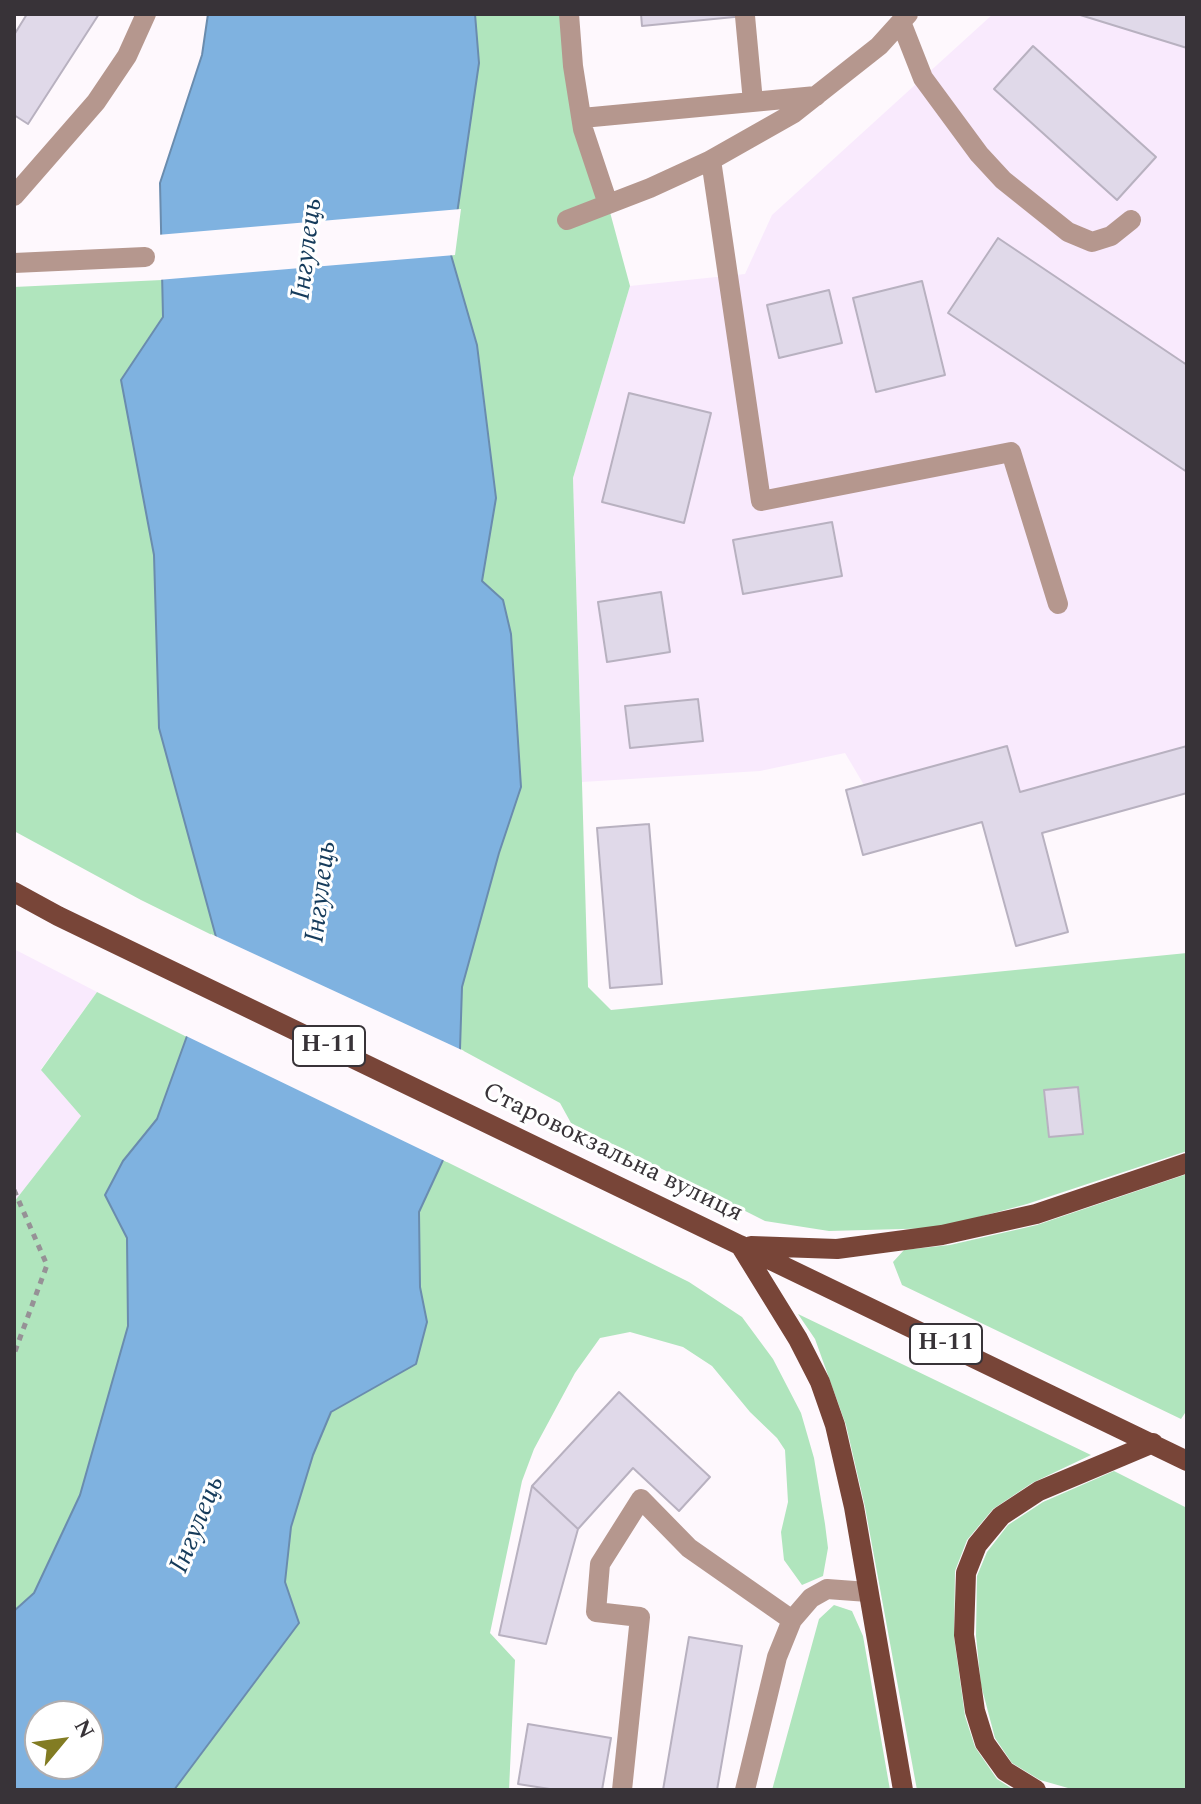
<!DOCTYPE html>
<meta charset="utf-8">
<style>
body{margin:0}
#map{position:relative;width:1201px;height:1804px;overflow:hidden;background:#fef8fd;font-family:Spectral,serif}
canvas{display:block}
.frame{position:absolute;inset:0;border:16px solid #383338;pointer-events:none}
.north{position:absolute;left:24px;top:1700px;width:80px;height:80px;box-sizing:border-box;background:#fff;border:2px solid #afadaf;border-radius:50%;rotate:61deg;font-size:22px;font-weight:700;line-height:32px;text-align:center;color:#383338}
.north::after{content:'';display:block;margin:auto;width:28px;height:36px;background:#827c23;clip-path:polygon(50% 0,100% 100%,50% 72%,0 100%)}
</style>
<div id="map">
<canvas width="1201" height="1804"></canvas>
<div class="frame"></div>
<div class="north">N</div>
</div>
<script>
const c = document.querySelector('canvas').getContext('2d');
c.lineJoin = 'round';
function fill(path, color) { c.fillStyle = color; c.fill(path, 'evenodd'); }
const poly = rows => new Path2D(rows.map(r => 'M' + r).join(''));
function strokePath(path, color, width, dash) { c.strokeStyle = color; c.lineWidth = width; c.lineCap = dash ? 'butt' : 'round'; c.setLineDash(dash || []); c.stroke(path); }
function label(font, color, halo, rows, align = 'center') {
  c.font = font + ' Spectral,serif'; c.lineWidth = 6; c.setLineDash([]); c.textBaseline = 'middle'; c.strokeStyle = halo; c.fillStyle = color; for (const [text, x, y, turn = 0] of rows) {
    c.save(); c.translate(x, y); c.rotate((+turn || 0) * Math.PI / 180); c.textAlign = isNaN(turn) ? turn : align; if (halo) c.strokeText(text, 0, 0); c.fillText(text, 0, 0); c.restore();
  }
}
fill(poly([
 [993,14,1187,14,1187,746,1020,792,1007,746,864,785,845,753,760,771,582,782,573,478,630,286,745,274,772,215],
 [14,949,97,992,41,1069,81,1116,14,1202]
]), '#f9eafd');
fill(poly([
 [475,14,569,14,601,179,630,286,573,478,588,987,611,1010,1187,953,1187,1151,1027,1204,938,1228,829,1231,765,1221,571,1123,560,1103,460,1049,462,987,499,853,521,787,511,634,502,600,482,582,392,304,451,255,477,35],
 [162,280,163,317,121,380,154,555,159,728,216,937,141,900,14,831,14,287],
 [97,992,187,1037,157,1119,123,1161,105,1195,127,1238,128,1326,80,1495,34,1593,14,1611,14,1202,81,1116,41,1070],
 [443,1160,689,1282,742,1317,773,1359,801,1413,814,1458,825,1524,828,1548,823,1576,802,1585,784,1560,781,1532,788,1502,785,1450,777,1438,750,1412,712,1366,683,1347,630,1332,600,1338,575,1373,534,1449,522,1481,490,1633,515,1660,509,1790,174,1790,299,1623,285,1582,291,1527,313,1455,331,1411,416,1364,427,1322,420,1287,419,1212],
 [1187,1174,1187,1410,1181,1419,902,1285,893,1262,904,1250,950,1245,1037,1225],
 [798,1314,1091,1455,1032,1483,993,1509,967,1540,955,1571,954,1637,965,1716,975,1747,997,1779,1014,1790,917,1790,865,1507,846,1425,815,1339],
 [1114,1471,1187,1508,1187,1788,1182,1790,1075,1790,1040,1780,1012,1763,995,1738,981,1685,976,1636,977,1576,987,1552,1008,1525,1043,1502],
 [834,1605,852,1611,863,1636,890,1790,772,1790,819,1619]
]), '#b0e5bd');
const water = poly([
 [208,14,475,14,479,63,451,255,477,345,496,498,482,581,503,600,511,634,521,787,499,853,462,987,460,1049,462,1092,449,1126,443,1160,419,1212,420,1287,427,1322,416,1364,331,1412,313,1455,291,1527,285,1582,299,1623,174,1790,14,1790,14,1611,34,1593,80,1495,128,1326,127,1238,105,1195,123,1161,157,1119,187,1036,216,937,159,728,154,555,121,380,163,317,160,183,202,55,208,14],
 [40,1716,88,1716,88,1764,40,1764,40,1716]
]);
fill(water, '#7fb2e0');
strokePath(water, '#6a8cae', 2);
fill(poly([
 [461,209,455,255,158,280,157,235],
 [211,934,464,1051,466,1093,453,1127,447,1162,184,1035]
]), '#fef8fd');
const building = poly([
 [27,14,99,14,28,124,14,115,14,35,27,14],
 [641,14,765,14,642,26,641,14],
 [1077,14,1187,14,1187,48,1077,14],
 [1033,46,1156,157,1117,200,994,89,1033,46],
 [998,238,1187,365,1187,472,948,313,998,238],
 [922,281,945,375,876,392,853,298,922,281],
 [829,290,842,343,779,358,767,305,829,290],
 [629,393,711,413,684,523,602,502,629,393],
 [832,522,842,576,743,594,733,540,832,522],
 [661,592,670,652,607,662,598,602,661,592],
 [698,699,703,741,630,748,625,706,698,699],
 [1007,746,1020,792,1187,746,1187,793,1042,833,1068,932,1016,946,982,822,863,855,846,790,1007,746],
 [649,824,662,984,610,988,597,828,649,824],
 [1078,1087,1083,1134,1049,1137,1044,1090,1078,1087],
 [619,1392,710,1477,679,1511,633,1468,578,1529,532,1486,619,1392],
 [532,1486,578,1529,546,1644,499,1635,532,1486],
 [689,1637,742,1646,717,1790,663,1790,689,1637],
 [528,1724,611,1738,602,1790,556,1790,518,1784,528,1724]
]);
fill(building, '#e0d9e9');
strokePath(building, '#b8b1c0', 2);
strokePath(poly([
 [14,1190,47,1265,14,1354]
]), '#969196', 5, [6, 6]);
strokePath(poly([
 [569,14,573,66,583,129,608,204],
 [745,16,753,102],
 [901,22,923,78,979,154,1003,180,1068,232,1092,242,1111,236,1131,220],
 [582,118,816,96],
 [711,160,761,501,1011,452,1058,604],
 [14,196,96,102,127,56,146,14],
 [567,220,650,188,711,160,794,113,879,46,908,14],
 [14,263,145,257],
 [622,1790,640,1617,596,1612,600,1564,641,1499,689,1548,792,1620],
 [745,1790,777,1657,792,1620,811,1598,827,1589,868,1592]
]), '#b5978e', 20);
strokePath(poly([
 [14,892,58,916,1187,1461],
 [740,1245,798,1339,820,1382,835,1425,854,1507,903,1790],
 [751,1246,837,1249,942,1235,1036,1214,1187,1163],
 [1036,1790,1005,1771,985,1743,975,1711,964,1635,966,1573,977,1545,1001,1516,1039,1491,1153,1443]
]), '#784538', 20);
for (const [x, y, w] of [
 [329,1046,72],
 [946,1344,72]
]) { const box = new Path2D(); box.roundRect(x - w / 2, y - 20, w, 40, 6); c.fillStyle = '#fff'; c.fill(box); strokePath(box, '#383338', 2); }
label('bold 24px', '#383338', null, [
 ["Н-11",329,1046],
 ["Н-11",946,1344]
]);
label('26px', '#383338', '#fff', [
 ["Старовокзальна вулиця",612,1154,26]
]);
label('italic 28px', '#153b5b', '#fff', [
 ["Інгулець",309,249,-83],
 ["Інгулець",323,892,-83],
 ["Інгулець",199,1525,-68]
]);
</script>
